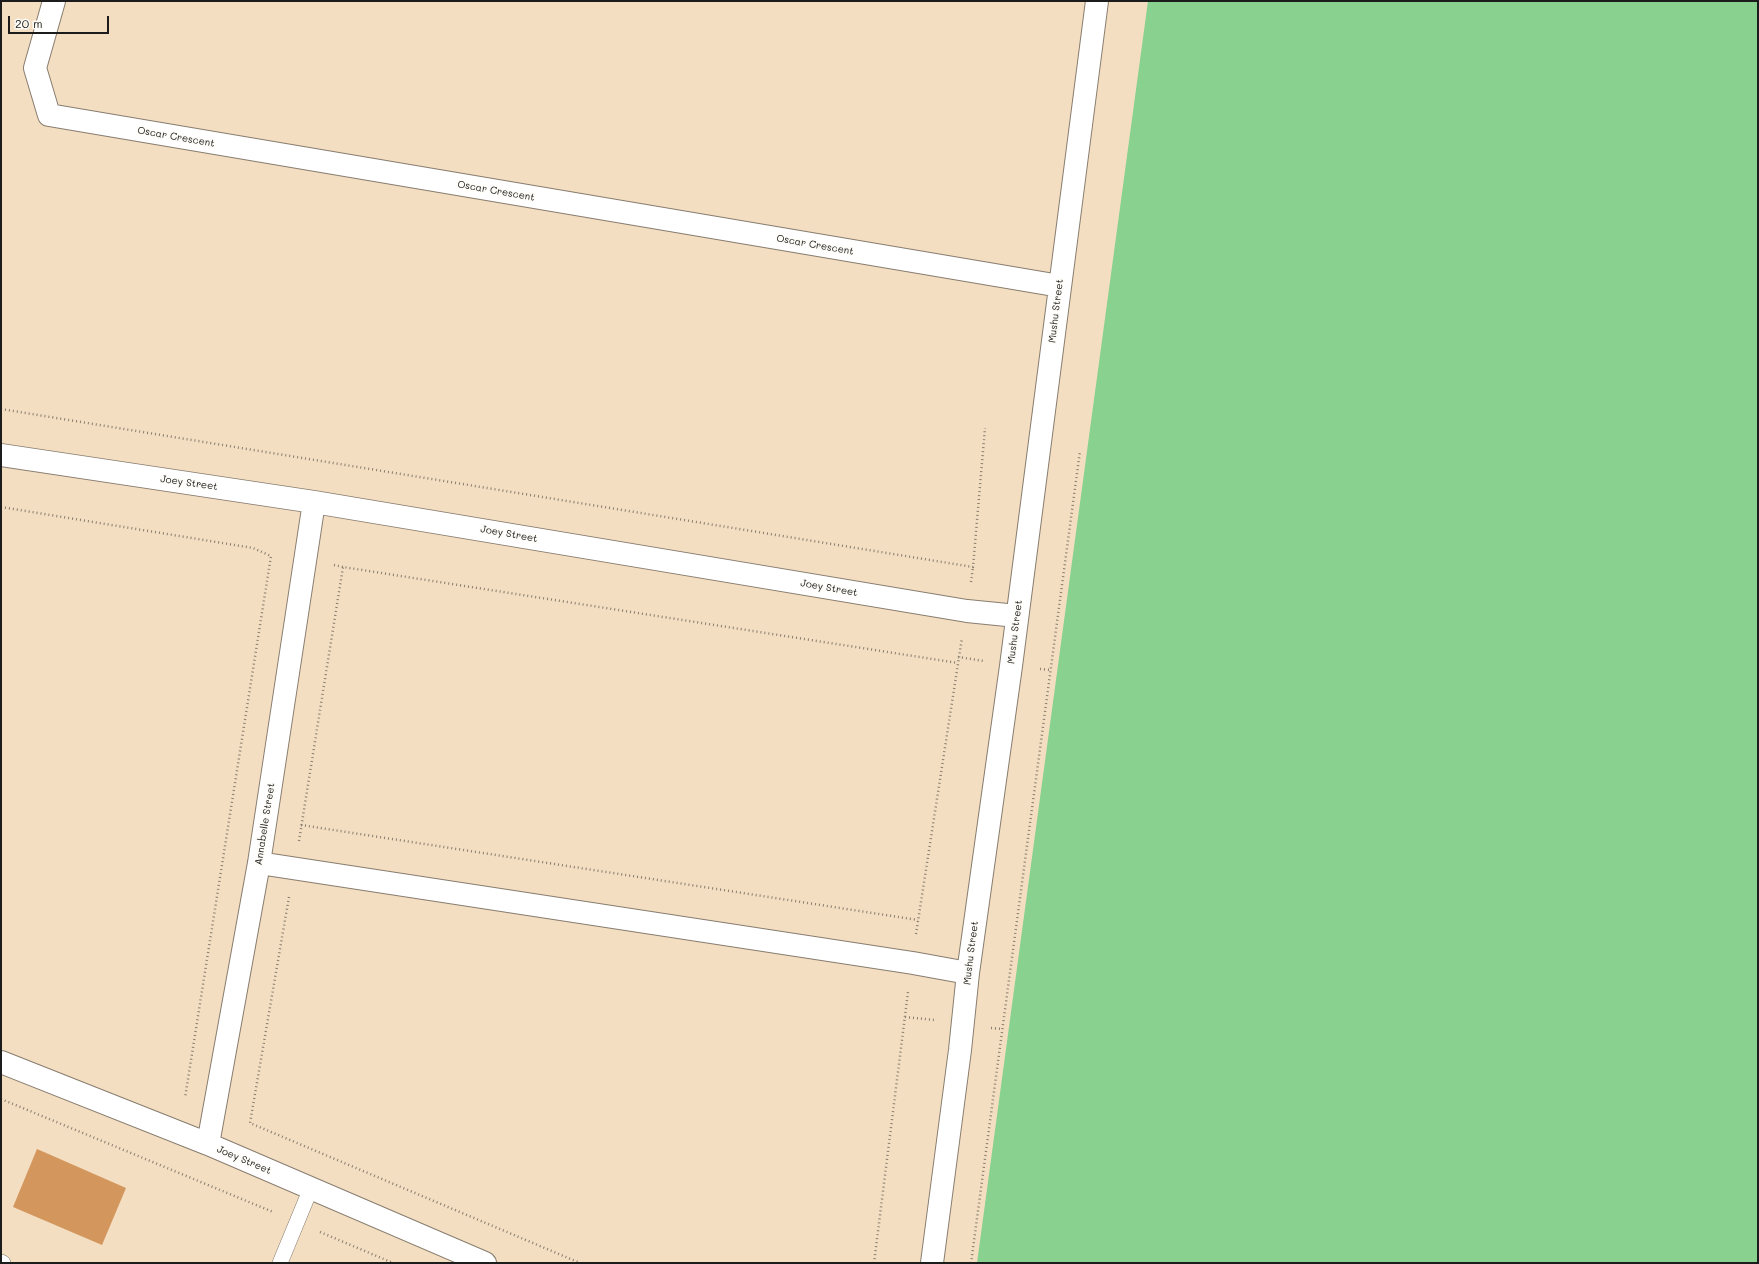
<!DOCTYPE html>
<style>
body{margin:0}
#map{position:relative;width:1759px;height:1264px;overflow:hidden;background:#f3dec2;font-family:Mali,sans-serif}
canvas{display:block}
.frame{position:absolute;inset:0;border:2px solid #1c1c1c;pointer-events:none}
.scale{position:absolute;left:8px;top:16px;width:101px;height:18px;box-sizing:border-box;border:2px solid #1c1c1c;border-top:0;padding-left:5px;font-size:12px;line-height:14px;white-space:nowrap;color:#1c1c1c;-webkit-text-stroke:3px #fdfcf7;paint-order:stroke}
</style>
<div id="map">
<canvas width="1759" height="1264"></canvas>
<div class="frame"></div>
<div class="scale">20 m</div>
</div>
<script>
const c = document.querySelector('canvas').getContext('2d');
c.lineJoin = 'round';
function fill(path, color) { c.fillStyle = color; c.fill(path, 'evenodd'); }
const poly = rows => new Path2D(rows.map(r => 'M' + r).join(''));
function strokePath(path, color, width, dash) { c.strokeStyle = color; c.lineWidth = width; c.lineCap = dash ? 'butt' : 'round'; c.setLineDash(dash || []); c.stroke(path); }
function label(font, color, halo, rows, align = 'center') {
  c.font = font + ' Mali,sans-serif'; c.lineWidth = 3; c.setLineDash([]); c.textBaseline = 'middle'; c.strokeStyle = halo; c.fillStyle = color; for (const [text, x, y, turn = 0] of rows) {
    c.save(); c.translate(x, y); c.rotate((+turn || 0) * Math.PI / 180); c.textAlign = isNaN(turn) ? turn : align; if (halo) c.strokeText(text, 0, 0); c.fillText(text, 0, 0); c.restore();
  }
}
fill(poly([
 [1148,1,1758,1,1758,1263,977,1263]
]), '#88d18e');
fill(poly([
 [37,1149,126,1188,102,1245,13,1207]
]), '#d3965c');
const lane = poly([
 [1,1262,3,1263],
 [280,1263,311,1188]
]);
const street = poly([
 [54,1,35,68,49,115,1060,286],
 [1,455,314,502,967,611,1017,616],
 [259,863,913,963,968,973],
 [1,1062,208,1144,485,1263],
 [208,1144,259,863,314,502],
 [932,1263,960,1050,968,973,1011,666,1097,1]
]);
strokePath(lane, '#887d6f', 16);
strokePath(street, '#887d6f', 24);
strokePath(poly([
 [1,409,973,567,985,428],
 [1,507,253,548,271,556,185,1098],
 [334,565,343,567],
 [971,582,973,567],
 [958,657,984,661],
 [1040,669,1051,670],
 [301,825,918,920],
 [299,841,343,567,958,663],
 [289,897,250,1123,580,1263],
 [916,934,962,638],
 [905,1017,935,1020],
 [991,1028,1002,1029],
 [1,1099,273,1212],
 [320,1232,393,1263],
 [874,1263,908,992],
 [971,1263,1080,451]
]), '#887d6f', 2.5, [1, 3]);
strokePath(lane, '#fff', 15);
strokePath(street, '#fff', 22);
label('10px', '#1c1c1c', '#fdfcf7', [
 ["Oscar Crescent",176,137,10],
 ["Oscar Crescent",496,191,10],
 ["Oscar Crescent",815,245,10],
 ["Mushu Street",1056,311,-83],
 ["Joey Street",189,483,8],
 ["Joey Street",509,534,10],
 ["Joey Street",829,588,10],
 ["Mushu Street",1015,632,-83],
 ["Annabelle Street",265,824,-81],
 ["Mushu Street",971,953,-83],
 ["Joey Street",244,1160,23]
]);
</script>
